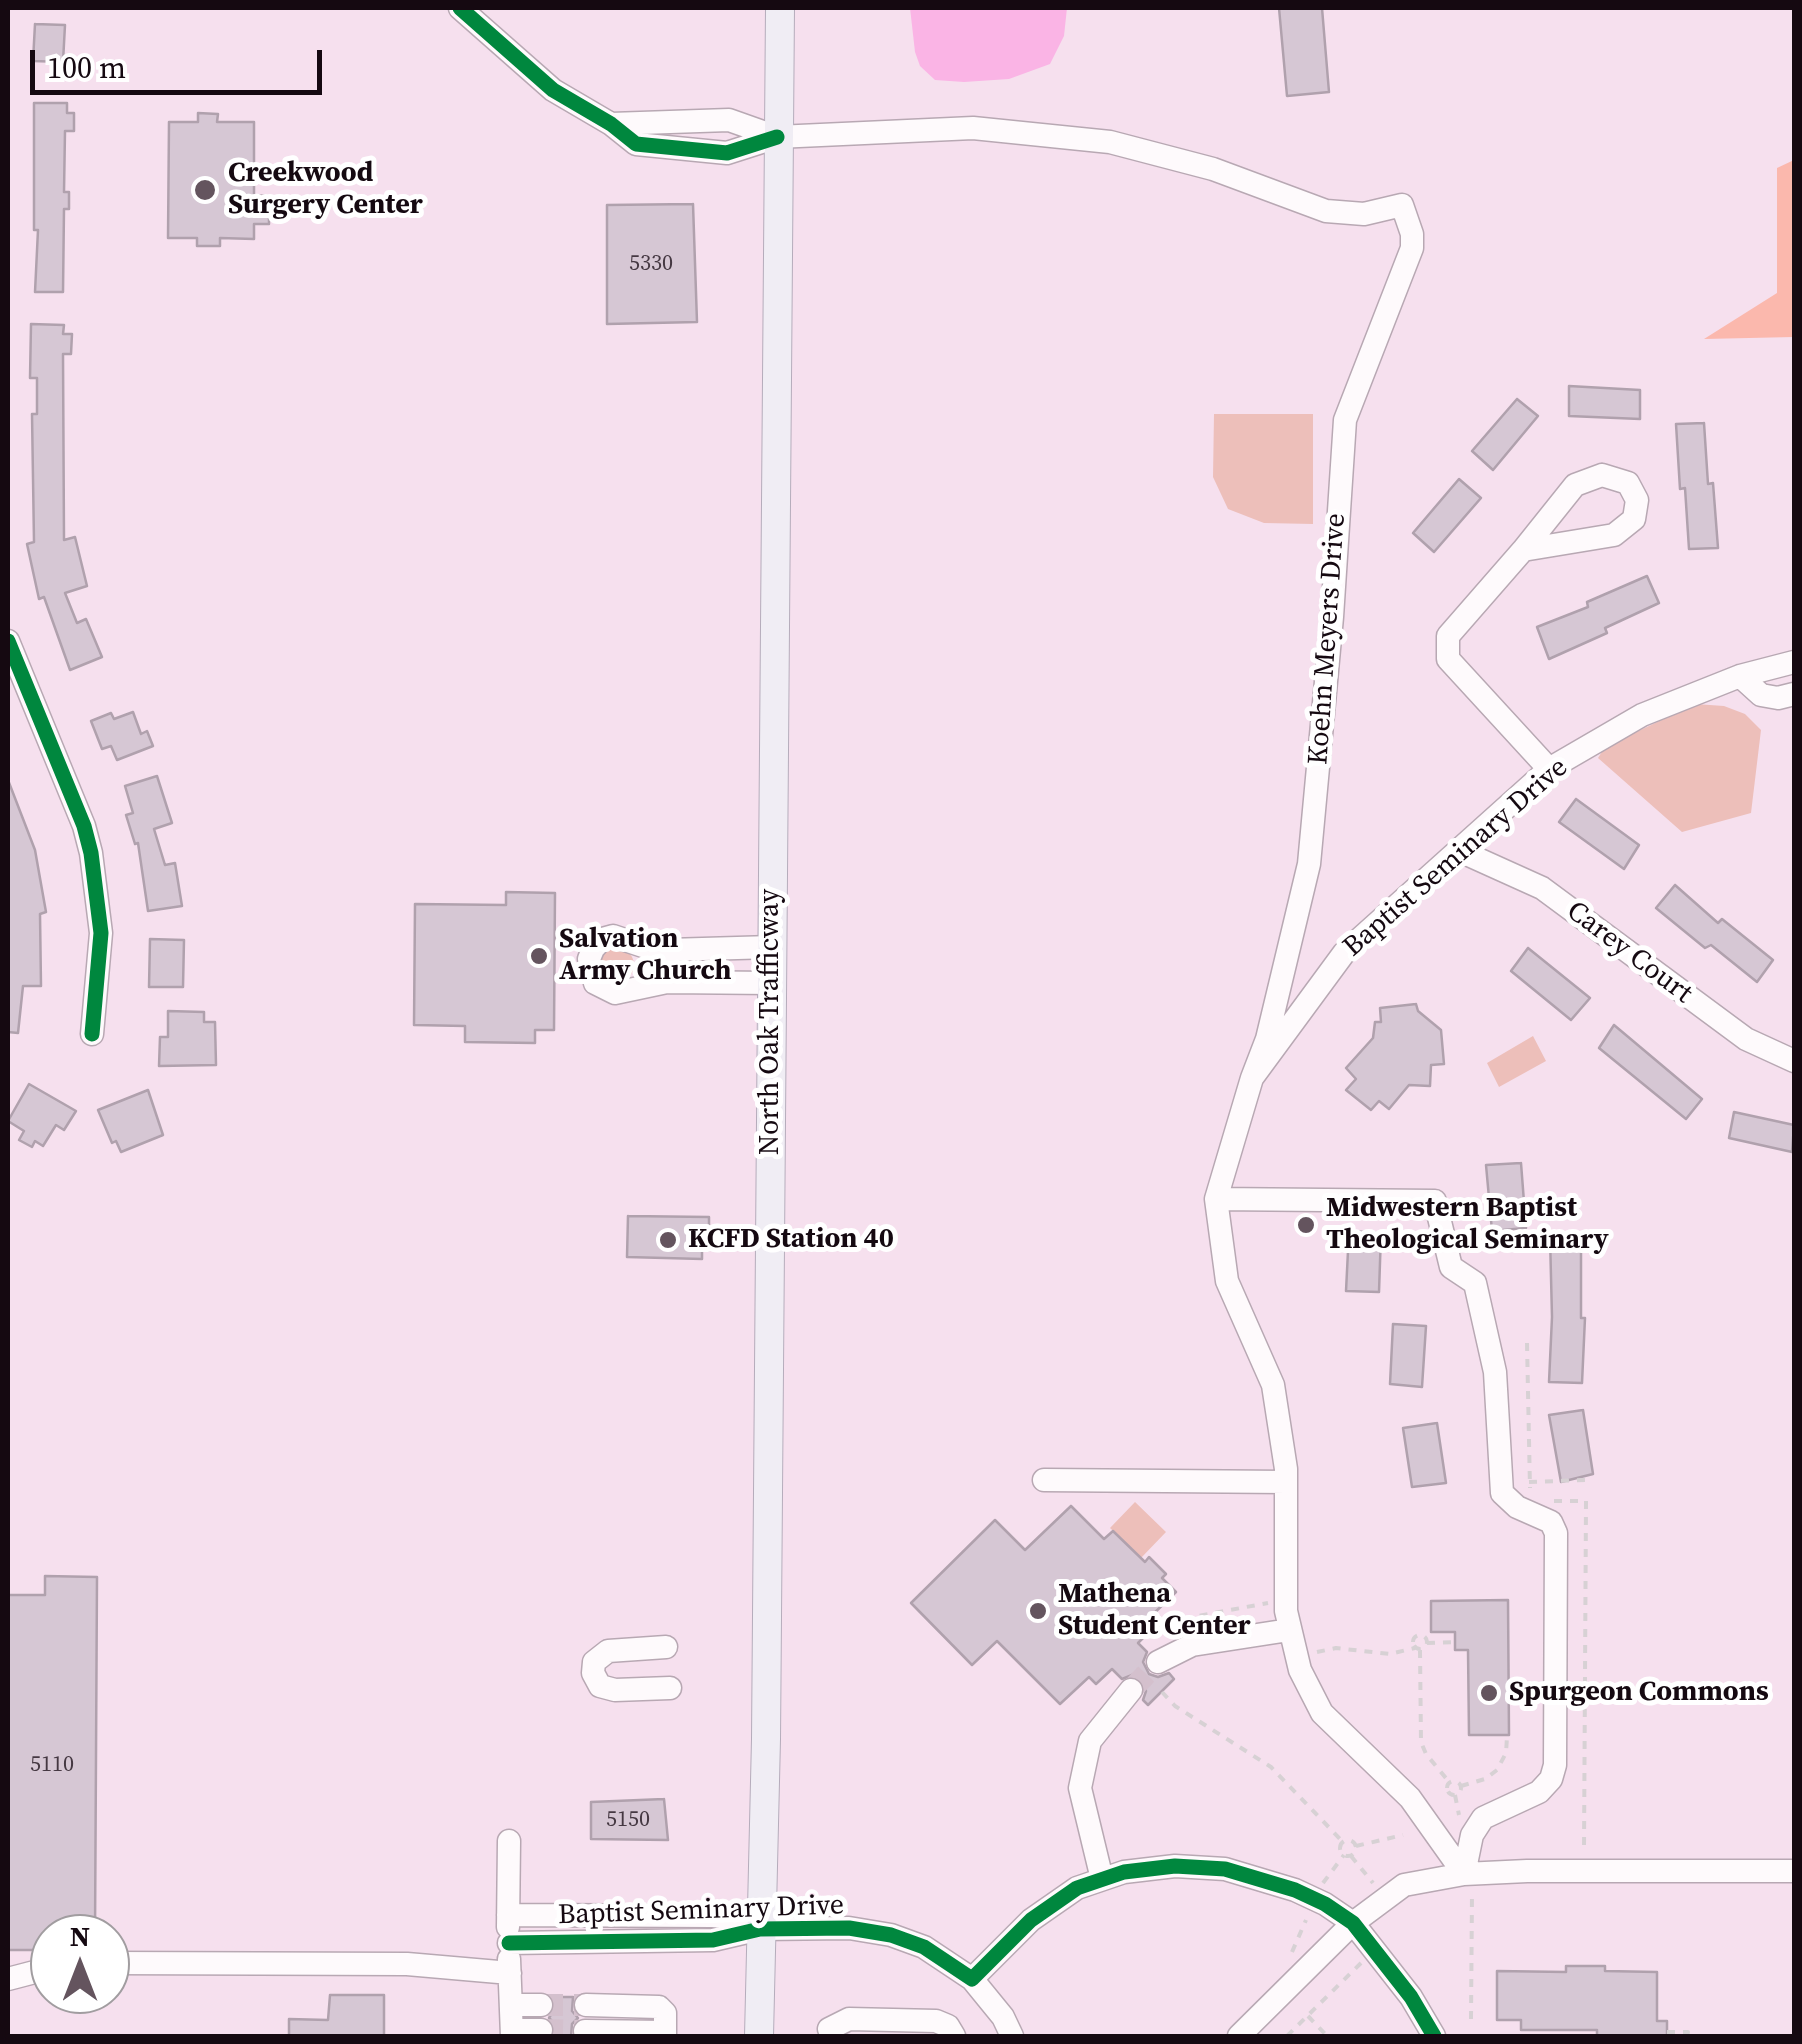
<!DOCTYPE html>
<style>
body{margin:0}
#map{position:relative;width:1802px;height:2044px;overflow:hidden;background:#f6e0ee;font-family:"Source Serif 4",serif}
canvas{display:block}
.frame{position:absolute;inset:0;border:10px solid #150911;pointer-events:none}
.north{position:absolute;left:30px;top:1914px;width:100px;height:100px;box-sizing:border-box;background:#fff;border:2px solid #a19da0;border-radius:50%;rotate:0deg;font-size:28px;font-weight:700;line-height:40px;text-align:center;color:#150911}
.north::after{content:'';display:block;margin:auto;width:35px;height:45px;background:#64545e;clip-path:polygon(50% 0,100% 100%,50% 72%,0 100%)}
.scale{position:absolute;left:30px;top:50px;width:292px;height:45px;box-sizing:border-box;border:5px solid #150911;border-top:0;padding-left:12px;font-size:30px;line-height:35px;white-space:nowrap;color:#150911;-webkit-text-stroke:8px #fff;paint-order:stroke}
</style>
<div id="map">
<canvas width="1802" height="2044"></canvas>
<div class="frame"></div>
<div class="north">N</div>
<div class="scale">100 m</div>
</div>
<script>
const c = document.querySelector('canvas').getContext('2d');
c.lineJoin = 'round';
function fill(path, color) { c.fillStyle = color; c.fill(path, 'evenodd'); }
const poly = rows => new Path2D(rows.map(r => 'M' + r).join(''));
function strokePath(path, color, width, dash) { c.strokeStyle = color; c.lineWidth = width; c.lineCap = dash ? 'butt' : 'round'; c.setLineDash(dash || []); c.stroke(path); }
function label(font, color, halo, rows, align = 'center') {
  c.font = font + ' "Source Serif 4",serif'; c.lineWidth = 10; c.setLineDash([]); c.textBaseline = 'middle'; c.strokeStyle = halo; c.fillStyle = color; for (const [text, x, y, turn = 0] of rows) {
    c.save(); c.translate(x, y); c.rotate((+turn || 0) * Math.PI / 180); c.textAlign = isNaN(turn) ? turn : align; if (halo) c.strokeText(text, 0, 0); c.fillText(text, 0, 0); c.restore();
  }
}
fill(poly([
 [1214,414,1313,414,1313,524,1264,523,1228,509,1213,477],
 [1695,704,1724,706,1745,714,1761,730,1751,813,1682,832,1598,758,1605,747],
 '600 965a17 17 0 1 1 34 0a17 17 0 1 1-34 0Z',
 [1533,1036,1546,1061,1499,1087,1487,1063],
 [1135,1502,1166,1532,1141,1558,1110,1528]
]), '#edbfba');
fill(poly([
 [1794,160,1794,337,1704,339,1777,293,1777,168]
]), '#fbb8ad');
fill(poly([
 [910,8,1067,8,1064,36,1050,64,1009,79,964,82,935,80,920,66,915,52]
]), '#fab4e5');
const building = poly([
 [1279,8,1322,8,1329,92,1287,96,1279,8],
 [35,24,65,25,63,62,33,61,35,24],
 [34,103,67,103,67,113,74,113,74,131,65,131,64,192,69,192,69,209,64,209,63,292,35,292,38,230,34,230,34,103],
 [198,113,218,114,217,122,254,122,254,195,266,196,266,202,269,202,269,224,254,224,254,239,220,238,220,246,197,246,197,238,168,238,169,122,198,122,198,113],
 [693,204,697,322,607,324,607,205,693,204],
 [31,324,64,325,63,334,72,334,71,354,63,354,64,540,75,537,87,586,65,593,77,623,86,619,102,657,70,670,44,597,39,599,27,544,34,542,32,414,37,414,37,378,30,378,31,324],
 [1569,386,1640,390,1640,419,1569,416,1569,386],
 [1517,399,1538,416,1493,470,1472,451,1517,399],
 [1704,423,1708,484,1713,483,1718,548,1689,549,1685,488,1680,489,1676,424,1704,423],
 [1459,479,1481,498,1434,552,1413,533,1459,479],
 [1647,576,1659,603,1605,628,1607,633,1549,659,1537,627,1588,607,1587,602,1647,576],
 [133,712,141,734,147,731,153,746,117,760,111,746,102,749,91,721,111,713,114,719,133,712],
 [157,776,172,823,154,829,165,865,175,863,182,906,148,911,138,843,135,844,126,815,133,813,125,786,157,776],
 [8,780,35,850,46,912,40,914,41,986,23,986,18,1033,8,1032,8,780],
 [1576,799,1639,845,1624,869,1559,822,1576,799],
 [1675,885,1718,923,1722,919,1773,960,1757,982,1711,945,1705,948,1656,908,1675,885],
 [506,892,555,893,554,1030,535,1030,535,1043,465,1042,465,1026,414,1025,415,904,506,905,506,892],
 [150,939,184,940,183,987,149,987,150,939],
 [1528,948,1590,998,1571,1020,1511,971,1528,948],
 [1416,1004,1418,1011,1441,1030,1444,1064,1431,1065,1430,1086,1409,1085,1389,1109,1379,1101,1371,1110,1346,1090,1356,1079,1346,1068,1373,1038,1375,1022,1381,1022,1380,1008,1416,1004],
 [168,1011,204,1012,204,1022,215,1022,216,1065,159,1066,160,1037,168,1037,168,1011],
 [1614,1025,1702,1099,1686,1119,1599,1048,1614,1025],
 [29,1084,76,1111,64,1130,56,1125,43,1146,35,1141,32,1147,19,1140,24,1131,8,1121,29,1084],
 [148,1090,163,1135,121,1152,116,1141,112,1143,98,1110,148,1090],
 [1734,1112,1794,1125,1792,1152,1729,1138,1734,1112],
 [1521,1163,1526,1228,1492,1231,1486,1165,1521,1163],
 [628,1216,709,1217,709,1250,702,1249,702,1259,627,1257,628,1216],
 [1349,1231,1381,1233,1379,1292,1346,1291,1349,1231],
 [1550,1237,1581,1239,1581,1318,1585,1318,1582,1383,1549,1382,1552,1317,1550,1237],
 [1393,1324,1426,1326,1422,1387,1390,1384,1393,1324],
 [1583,1410,1593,1474,1561,1482,1549,1415,1583,1410],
 [1437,1423,1446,1483,1412,1487,1403,1428,1437,1423],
 [1071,1506,1104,1539,1113,1531,1145,1562,1149,1557,1166,1574,1162,1578,1176,1592,1147,1620,1154,1627,1138,1643,1147,1652,1143,1662,1149,1674,1158,1677,1169,1673,1174,1679,1148,1705,1143,1700,1146,1691,1141,1679,1132,1675,1122,1679,1112,1669,1096,1684,1089,1677,1060,1704,997,1641,972,1665,911,1603,995,1520,1025,1550,1071,1506],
 [45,1576,97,1577,95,1934,50,1934,50,1950,8,1950,8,1595,45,1595,45,1576],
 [1508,1600,1509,1735,1469,1735,1468,1650,1455,1650,1455,1632,1431,1632,1431,1601,1508,1600],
 [664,1799,668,1840,591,1839,591,1802,664,1799],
 [1566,1966,1605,1966,1605,1971,1657,1972,1657,2021,1667,2021,1667,2036,1597,2036,1597,2030,1521,2030,1521,2020,1497,2020,1497,1971,1566,1972,1566,1966],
 [330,1995,384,1995,384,2036,289,2036,289,2019,328,2020,330,1995],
 [554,1997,573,1997,572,2011,578,2018,572,2024,571,2036,554,2036,554,2023,549,2018,556,2006,554,1997]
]);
fill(building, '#d6c7d4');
strokePath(building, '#b0a1ad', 2.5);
strokePath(poly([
 [1131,1690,1158,1662],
 [541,2005,586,2005],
 [541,2030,585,2031]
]), '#d4c0cd', 22, [22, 11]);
const minor = poly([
 [460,8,553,90,611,124,636,144,727,153,777,137,973,128,1110,142,1213,169,1326,211,1364,214,1402,205,1412,234,1412,248,1345,420,1332,617,1309,864,1267,1039,1252,1078],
 [611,124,729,120,777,137],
 [1602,475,1628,483,1637,500,1634,519,1614,535,1523,550,1575,485,1602,475],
 [1523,550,1448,636,1448,659,1549,769],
 [8,641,84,826,91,853,101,933,92,1034],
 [1740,676,1761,695,1778,698,1794,694],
 [1460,851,1542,888,1746,1039,1794,1061],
 [772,983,667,982,615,993,595,983,589,959,593,949,602,939,613,936,652,949,668,950,772,947],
 [1216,1199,1435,1201,1451,1267,1475,1283,1495,1372,1502,1493,1517,1507,1551,1522,1556,1533,1555,1765,1551,1779,1539,1792,1483,1818,1472,1835,1464,1874],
 [1044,1480,1286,1482],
 [666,1647,608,1651,594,1662,593,1673,600,1686,615,1690,670,1688],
 [1158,1662,1192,1645,1289,1630],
 [1464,1874,1410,1798,1322,1713,1300,1670,1286,1611,1286,1469,1273,1385,1227,1281,1216,1199,1252,1078,1344,953,1549,769,1642,715,1740,676,1794,662],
 [1102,1879,1080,1788,1090,1741,1131,1690],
 [508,1915,713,1916,734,1918,760,1929],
 [508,1927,509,1841],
 [509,1943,713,1940,760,1929,849,1928,891,1935,924,1947,972,1979,1003,2017,1012,2036],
 [509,1959,512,2036],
 [110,1963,407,1964,510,1973],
 [8,1979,50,1968],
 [972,1979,1031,1920,1077,1888,1124,1872,1175,1866,1225,1869,1295,1890,1325,1904,1353,1923,1411,1997,1434,2036],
 [511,2005,541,2005],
 [586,2005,659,2007,665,2013,665,2036],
 [829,2029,849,2019,936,2021,948,2026,954,2036],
 [512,2030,541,2030],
 [585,2031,665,2032],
 [1239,2036,1353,1923,1404,1885,1464,1874,1527,1871,1794,1871]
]);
const major = poly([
 [759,2036,766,1739,780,8]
]);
strokePath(minor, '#b8a8b3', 25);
strokePath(major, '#b5acbb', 30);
strokePath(poly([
 [1527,1343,1530,1488],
 [1529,1482,1585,1480],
 [1554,1501,1586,1501,1584,1850],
 [1194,1625,1192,1617,1268,1603],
 '1413 1642a7 7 0 1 1 14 0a7 7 0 1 1-14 0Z',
 [1427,1643,1455,1642],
 [1420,1650,1421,1742,1426,1754,1450,1783],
 [1317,1652,1336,1648,1390,1654,1415,1648],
 [1162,1692,1175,1706,1271,1767,1342,1841],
 '1447 1788a7 7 0 1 1 14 0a7 7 0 1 1-14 0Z',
 [1461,1786,1485,1779,1497,1770,1506,1753,1507,1737],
 [1455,1795,1459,1815],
 '1340 1848a8 8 0 1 1 16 0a8 8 0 1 1-16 0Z',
 [1356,1846,1403,1835],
 [1351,1856,1373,1883],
 [1323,1883,1344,1855],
 [1292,1952,1306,1920],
 [1308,2016,1327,2036],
 [1471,2019,1472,1893],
 [1667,2032,1688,2032,1687,2036],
 [1287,2036,1361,1963]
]), '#d7d1d4', 4, [8, 8]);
strokePath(minor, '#fefafc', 22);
strokePath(major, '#f0edf4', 28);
strokePath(poly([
 [460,8,553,90,611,124,636,144,727,153,777,137],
 [8,641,84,826,91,853,101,933,92,1034],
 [509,1943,713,1940,760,1929,849,1928,891,1935,924,1947,972,1979,1031,1920,1077,1888,1124,1872,1175,1866,1225,1869,1295,1890,1325,1904,1353,1923,1411,1997,1434,2036]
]), '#00873e', 15);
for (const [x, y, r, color] of [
 [205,190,12,"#64545e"],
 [539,956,10,"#64545e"],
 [1306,1225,10,"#64545e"],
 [668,1240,10,"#64545e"],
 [1038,1611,10,"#64545e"],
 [1489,1693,10,"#64545e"]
]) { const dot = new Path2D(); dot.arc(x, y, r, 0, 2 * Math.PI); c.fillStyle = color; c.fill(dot); strokePath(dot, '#fff', 4); }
label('22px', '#453842', null, [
 ["5330",651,264],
 ["5110",52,1765],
 ["5150",628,1820]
]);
label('bold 28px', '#150911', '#fff', [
 ["Creekwood",228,174],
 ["Surgery Center",228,206],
 ["Salvation",559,940],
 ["Army Church",559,972],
 ["Midwestern Baptist",1326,1209],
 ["Theological Seminary",1326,1241],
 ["KCFD Station 40",688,1240],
 ["Mathena",1058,1595],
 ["Student Center",1058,1627],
 ["Spurgeon Commons",1509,1693]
], 'left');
label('28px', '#150911', '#fff', [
 ["Koehn Meyers Drive",1328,639,-86],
 ["Baptist Seminary Drive",1456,858,-41],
 ["Carey Court",1629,953,37],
 ["North Oak Trafficway",771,1022,-90],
 ["Baptist Seminary Drive",701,1911,-2]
]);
</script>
